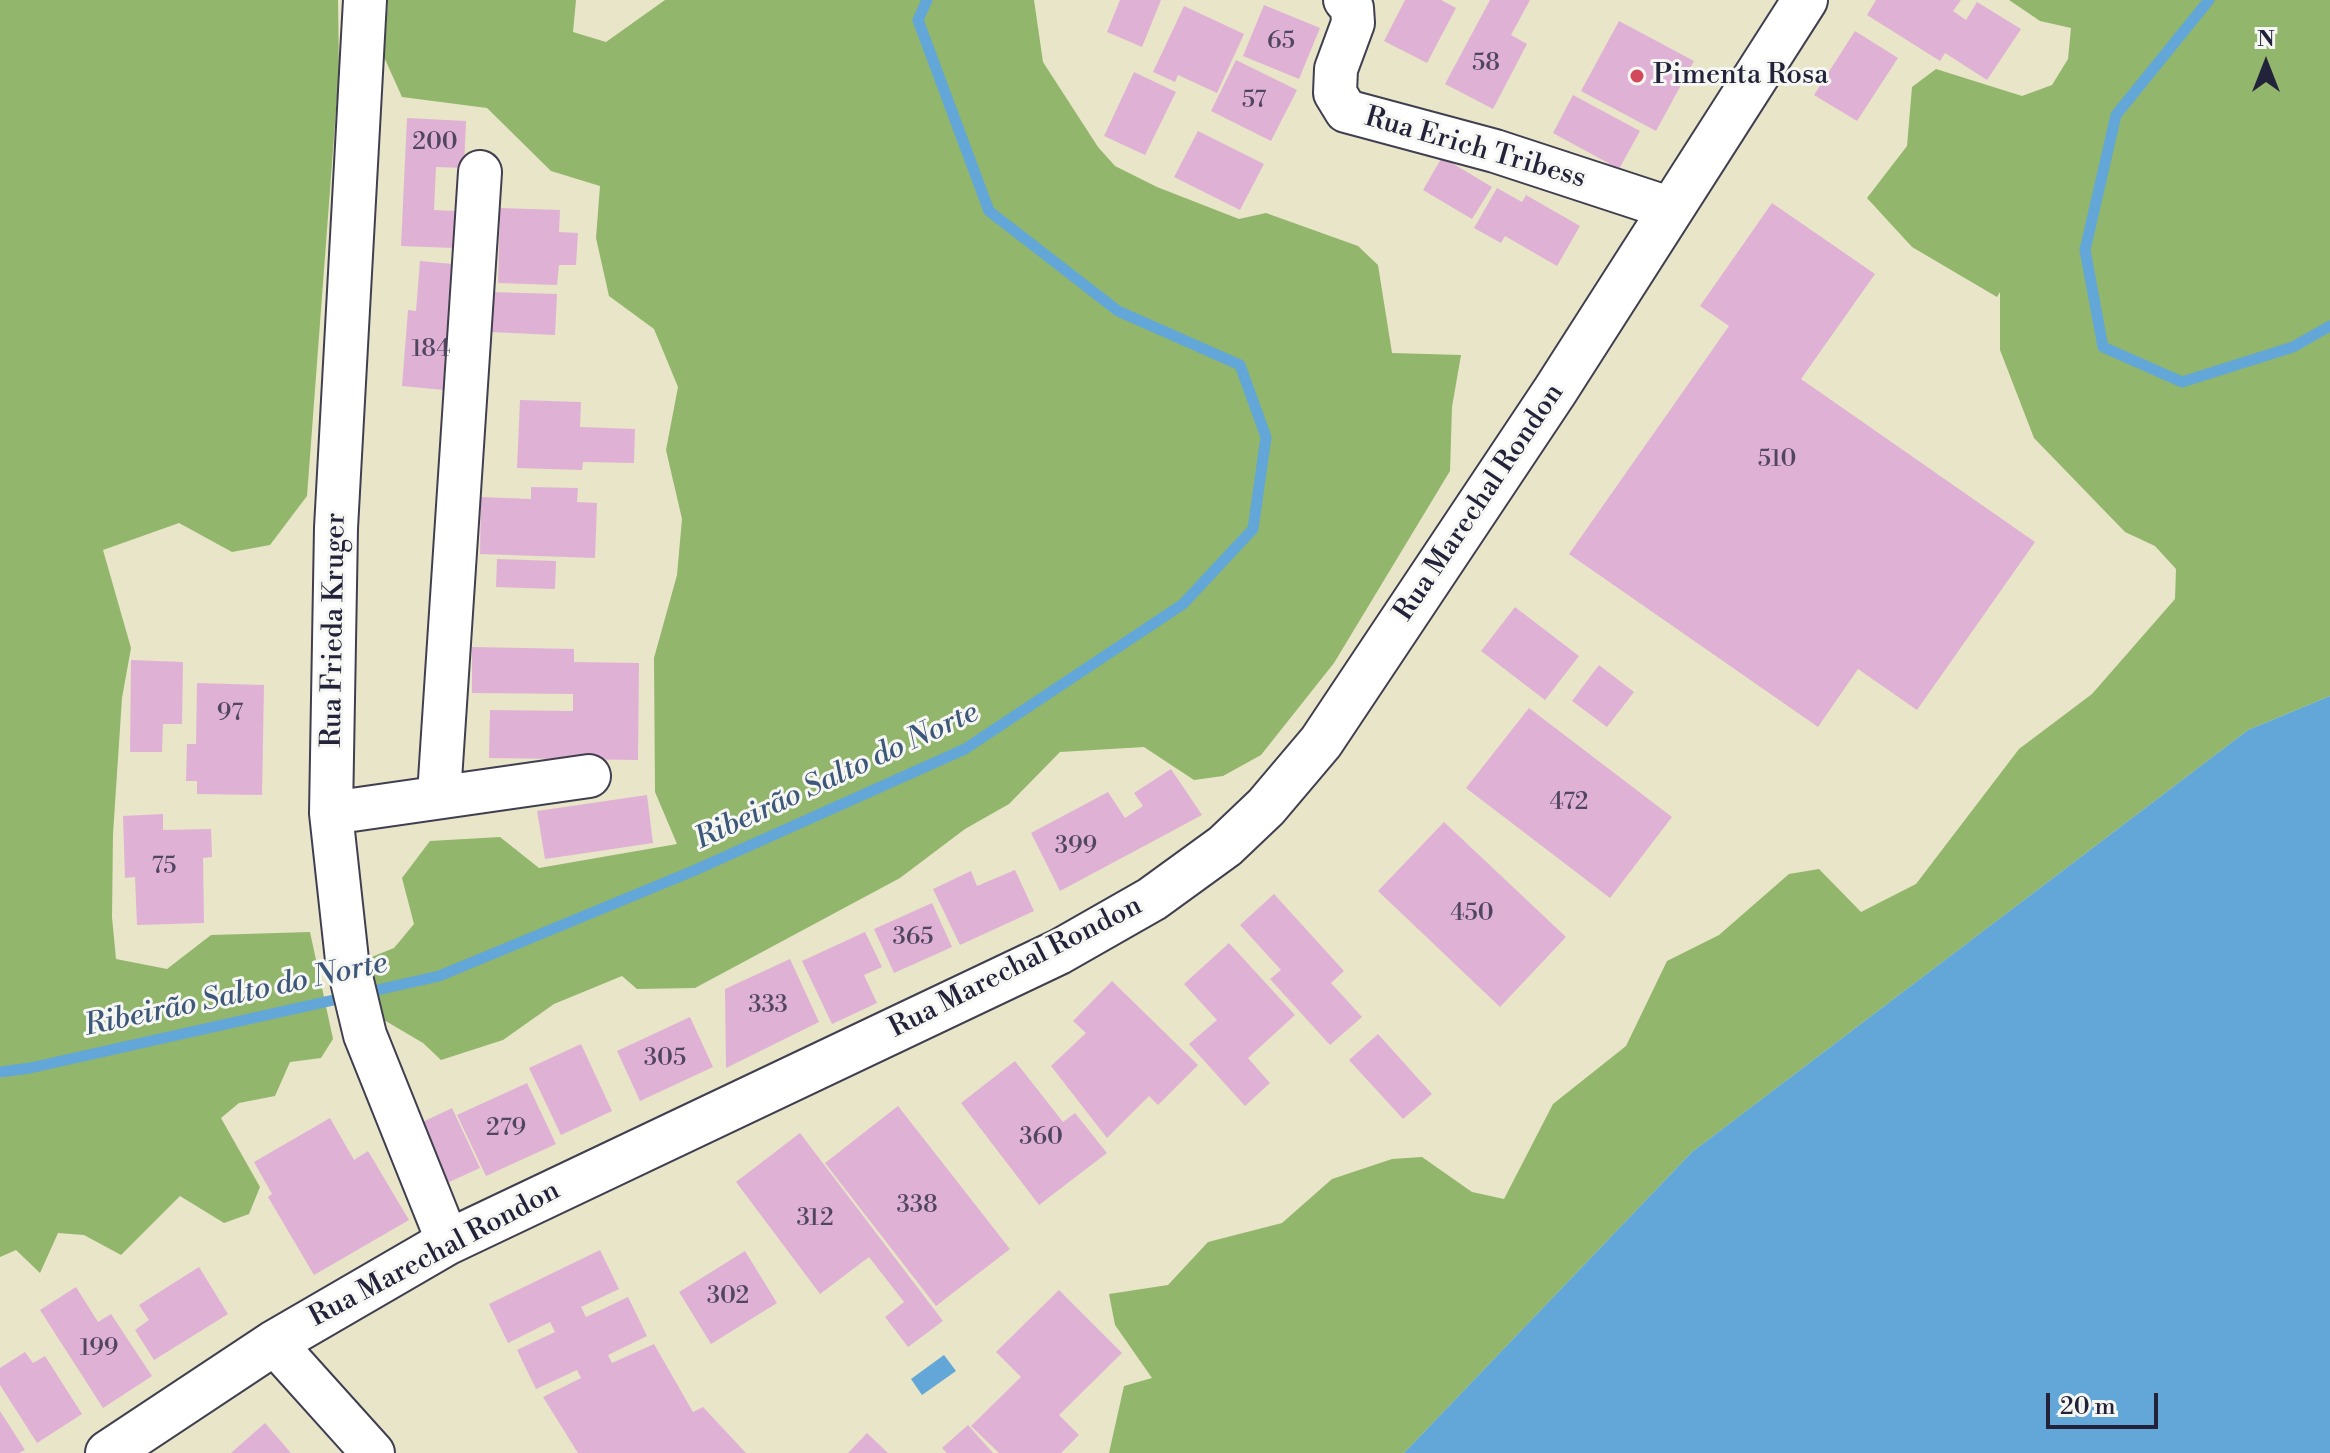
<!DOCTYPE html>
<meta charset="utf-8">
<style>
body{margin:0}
#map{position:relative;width:2330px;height:1453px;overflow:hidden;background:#e9e5c8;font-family:"Libre Bodoni",serif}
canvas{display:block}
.north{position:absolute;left:2226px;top:24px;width:80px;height:80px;-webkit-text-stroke:6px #f6f6f2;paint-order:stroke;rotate:0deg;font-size:22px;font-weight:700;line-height:32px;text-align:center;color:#22223b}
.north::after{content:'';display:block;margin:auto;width:28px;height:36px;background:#22223b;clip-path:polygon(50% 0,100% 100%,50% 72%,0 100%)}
.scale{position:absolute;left:2046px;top:1393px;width:112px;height:36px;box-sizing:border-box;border:4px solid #22223b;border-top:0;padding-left:10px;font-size:24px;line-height:28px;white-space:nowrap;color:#22223b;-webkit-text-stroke:6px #f6f6f2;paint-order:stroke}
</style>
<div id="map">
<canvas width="2330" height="1453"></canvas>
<div class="north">N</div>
<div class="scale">20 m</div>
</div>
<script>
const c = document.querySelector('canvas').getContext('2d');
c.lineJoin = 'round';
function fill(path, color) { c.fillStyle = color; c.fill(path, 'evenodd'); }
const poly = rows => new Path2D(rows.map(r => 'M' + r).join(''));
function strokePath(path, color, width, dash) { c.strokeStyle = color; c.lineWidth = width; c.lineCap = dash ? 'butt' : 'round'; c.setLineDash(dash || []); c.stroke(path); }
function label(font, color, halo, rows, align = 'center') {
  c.font = font + ' "Libre Bodoni",serif'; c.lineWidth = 6; c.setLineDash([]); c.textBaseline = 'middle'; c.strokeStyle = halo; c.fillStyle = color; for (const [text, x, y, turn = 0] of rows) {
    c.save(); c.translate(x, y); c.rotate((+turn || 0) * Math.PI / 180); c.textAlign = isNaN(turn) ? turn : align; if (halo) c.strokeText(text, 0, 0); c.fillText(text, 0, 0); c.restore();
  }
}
fill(poly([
 [0,0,338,0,339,70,307,496,270,545,232,552,179,523,103,550,131,648,122,698,113,834,112,917,116,959,167,969,211,935,310,932,333,1039,321,1058,290,1062,275,1096,239,1103,221,1118,260,1187,249,1214,224,1223,180,1196,121,1255,84,1235,58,1233,40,1273,16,1250,0,1257],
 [388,0,576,0,573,32,606,42,665,0,1034,0,1043,62,1098,147,1115,166,1157,187,1239,219,1266,213,1358,246,1378,265,1392,353,1461,355,1452,407,1450,471,1334,663,1261,755,1223,776,1194,780,1144,747,1060,752,1009,804,965,829,900,878,695,988,637,989,622,976,554,1004,503,1040,441,1060,423,1043,384,1020,369,958,394,948,414,924,402,878,430,841,500,837,539,868,677,844,655,792,654,658,677,575,682,519,666,450,678,387,654,329,609,296,596,238,600,186,551,171,487,108,402,97,384,57],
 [2009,0,2330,0,2330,696,2248,730,1692,1152,1404,1453,1109,1453,1124,1386,1152,1378,1115,1325,1109,1294,1168,1285,1208,1242,1282,1223,1332,1179,1392,1159,1422,1157,1472,1192,1504,1199,1553,1104,1626,1046,1667,961,1719,935,1789,874,1819,869,1861,912,1916,884,2019,749,2092,694,2175,599,2176,569,2155,546,2125,532,2034,438,2000,350,2000,292,1997,297,1912,247,1867,198,1907,146,1912,87,1936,69,2022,96,2052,85,2068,59,2071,28,2040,21]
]), '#92b66c');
fill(poly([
 [2330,696,2330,1453,1404,1453,1692,1152,2248,730],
 [944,1355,956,1371,922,1395,911,1379]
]), '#62a7d7');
strokePath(poly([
 [2209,0,2116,115,2085,250,2103,347,2182,382,2293,347,2330,326],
 [364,993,439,976,693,871,965,749,1183,604,1253,529,1266,437,1240,365,1118,311,989,211,918,20,927,0],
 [0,1072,30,1068,347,997]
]), '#62a7d7', 11);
fill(poly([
 [1120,0,1161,0,1142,47,1107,32],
 [1405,0,1441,0,1456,8,1427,63,1384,41],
 [1490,0,1530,0,1511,35,1527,44,1493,109,1445,84],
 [1876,0,1961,0,1953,11,1966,20,1977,2,2021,29,1987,80,1945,53,1940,61,1867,15],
 [1264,5,1320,28,1299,79,1243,56],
 [1184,6,1244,34,1217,93,1178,75,1175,82,1153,72],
 [1619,21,1694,61,1656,131,1581,91],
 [1855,31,1898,58,1857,121,1814,95],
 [1236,60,1297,90,1271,141,1211,111],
 [1134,72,1176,92,1145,155,1104,136],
 [1573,95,1640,131,1619,169,1553,133],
 [407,118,466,121,464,168,436,167,434,210,456,211,454,248,401,246],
 [1198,131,1264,164,1240,210,1174,177],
 [1442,157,1492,187,1472,219,1423,190],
 [1497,188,1522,202,1526,195,1580,226,1557,266,1505,236,1501,243,1474,228],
 [1772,203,1875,274,1801,379,2035,542,1917,710,1858,669,1818,727,1569,554,1729,326,1700,306],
 [500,208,560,210,559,232,578,233,576,265,559,265,557,285,498,283],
 [420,261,464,265,454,391,402,386,408,310,416,311],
 [491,292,557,294,555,335,490,332],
 [520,400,581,402,580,427,635,429,634,463,583,462,582,470,517,468],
 [531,487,578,488,577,502,597,503,595,558,480,554,481,497,531,499],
 [497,559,556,561,555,589,496,587],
 [1515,607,1579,656,1545,700,1481,651],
 [472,647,574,649,574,662,639,663,638,760,489,758,490,710,573,711,573,694,472,693],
 [131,660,183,662,182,724,163,724,162,752,130,752],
 [1599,665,1634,692,1607,727,1572,701],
 [197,683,264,685,262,795,197,794,197,781,186,781,187,744,196,744],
 [1529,708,1672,817,1610,898,1466,788],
 [1171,769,1202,815,1060,891,1031,833,1108,792,1125,818,1143,806,1134,793],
 [647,795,653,843,545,859,537,811],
 [163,814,163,830,211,829,212,857,203,858,204,923,137,925,135,877,125,878,123,816],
 [1444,822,1566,937,1500,1007,1378,891],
 [1015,870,1034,911,960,945,933,889,971,871,977,886],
 [1274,894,1344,971,1331,983,1362,1017,1330,1045,1270,979,1281,970,1240,925],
 [932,903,952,947,894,973,874,929],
 [865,932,882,967,864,975,877,1003,832,1024,802,961],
 [1229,943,1295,1015,1248,1058,1270,1083,1245,1106,1189,1044,1217,1020,1184,984],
 [790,959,819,1022,726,1068,725,989],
 [1112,981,1198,1065,1158,1105,1149,1096,1107,1138,1051,1066,1086,1033,1073,1021],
 [690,1017,713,1067,640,1101,617,1051],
 [1378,1034,1432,1094,1403,1119,1349,1060],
 [581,1044,612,1111,561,1135,529,1068],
 [1015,1061,1063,1122,1075,1113,1107,1153,1039,1205,961,1103],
 [527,1083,556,1144,486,1176,457,1115],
 [898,1106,1010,1249,936,1306,825,1163],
 [452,1108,480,1168,436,1188,408,1129],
 [330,1118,354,1160,368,1151,409,1220,314,1275,268,1197,272,1194,254,1162],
 [800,1133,943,1321,908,1347,885,1317,904,1302,869,1257,820,1294,736,1182],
 [600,1250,619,1289,581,1307,586,1317,628,1297,647,1336,608,1355,612,1363,654,1344,693,1412,703,1407,746,1453,578,1453,543,1397,581,1378,577,1370,536,1389,517,1350,555,1332,550,1322,508,1343,489,1304],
 [745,1251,777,1303,711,1344,679,1292],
 [199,1267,228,1314,154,1360,135,1330,149,1320,139,1305],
 [76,1287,98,1322,111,1314,152,1376,103,1408,40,1310],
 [1059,1290,1122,1353,1059,1415,1079,1435,1061,1453,999,1453,971,1426,1021,1377,996,1352],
 [25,1352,33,1363,45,1356,82,1414,37,1443,0,1385,0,1368],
 [0,1411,25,1450,19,1453,0,1453],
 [265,1423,291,1453,231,1453],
 [968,1425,993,1453,947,1453,942,1448],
 [867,1433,888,1453,848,1453]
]), '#dfb2d5');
const minor = poly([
 [365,0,336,528,331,813,347,960,365,1035,448,1242],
 [1345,0,1352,8,1353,23,1336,69,1335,93,1346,111,1495,151,1672,209],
 [439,795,480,172],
 [331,813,589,776],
 [274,1343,373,1453]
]);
const major = poly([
 [108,1453,274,1343,448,1242,1059,952,1152,899,1225,846,1266,807,1321,742,1555,391,1805,0]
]);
strokePath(minor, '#403f50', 46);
strokePath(major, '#403f50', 48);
strokePath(minor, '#fff', 42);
strokePath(major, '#fff', 44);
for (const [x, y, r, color] of [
 [1637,76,8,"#d1495b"]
]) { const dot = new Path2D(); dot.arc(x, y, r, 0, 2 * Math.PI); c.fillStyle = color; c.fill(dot); strokePath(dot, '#f6f6f2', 3); }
label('24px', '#514662', null, [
 ["65",1281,42],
 ["58",1486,64],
 ["57",1254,101],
 ["200",435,143],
 ["184",431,350],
 ["510",1777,460],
 ["97",230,714],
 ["472",1569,803],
 ["399",1076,847],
 ["75",164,867],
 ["450",1472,914],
 ["365",913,938],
 ["333",768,1006],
 ["305",665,1059],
 ["279",506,1129],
 ["360",1041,1138],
 ["338",917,1206],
 ["312",815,1219],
 ["302",728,1297],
 ["199",99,1349]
]);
label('28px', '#22223b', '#f6f6f2', [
 ["Pimenta Rosa",1653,76]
], 'left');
label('28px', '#22223b', '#f6f6f2', [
 ["Rua Erich Tribess",1475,149,16],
 ["Rua Marechal Rondon",1480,503,-56],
 ["Rua Frieda Kruger",335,630,-89],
 ["Rua Marechal Rondon",1016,968,-27],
 ["Rua Marechal Rondon",435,1255,-28]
]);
label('italic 30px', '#3c5779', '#f6f6f2', [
 ["Ribeirão Salto do Norte",837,777,-25],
 ["Ribeirão Salto do Norte",236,996,-12]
]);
</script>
